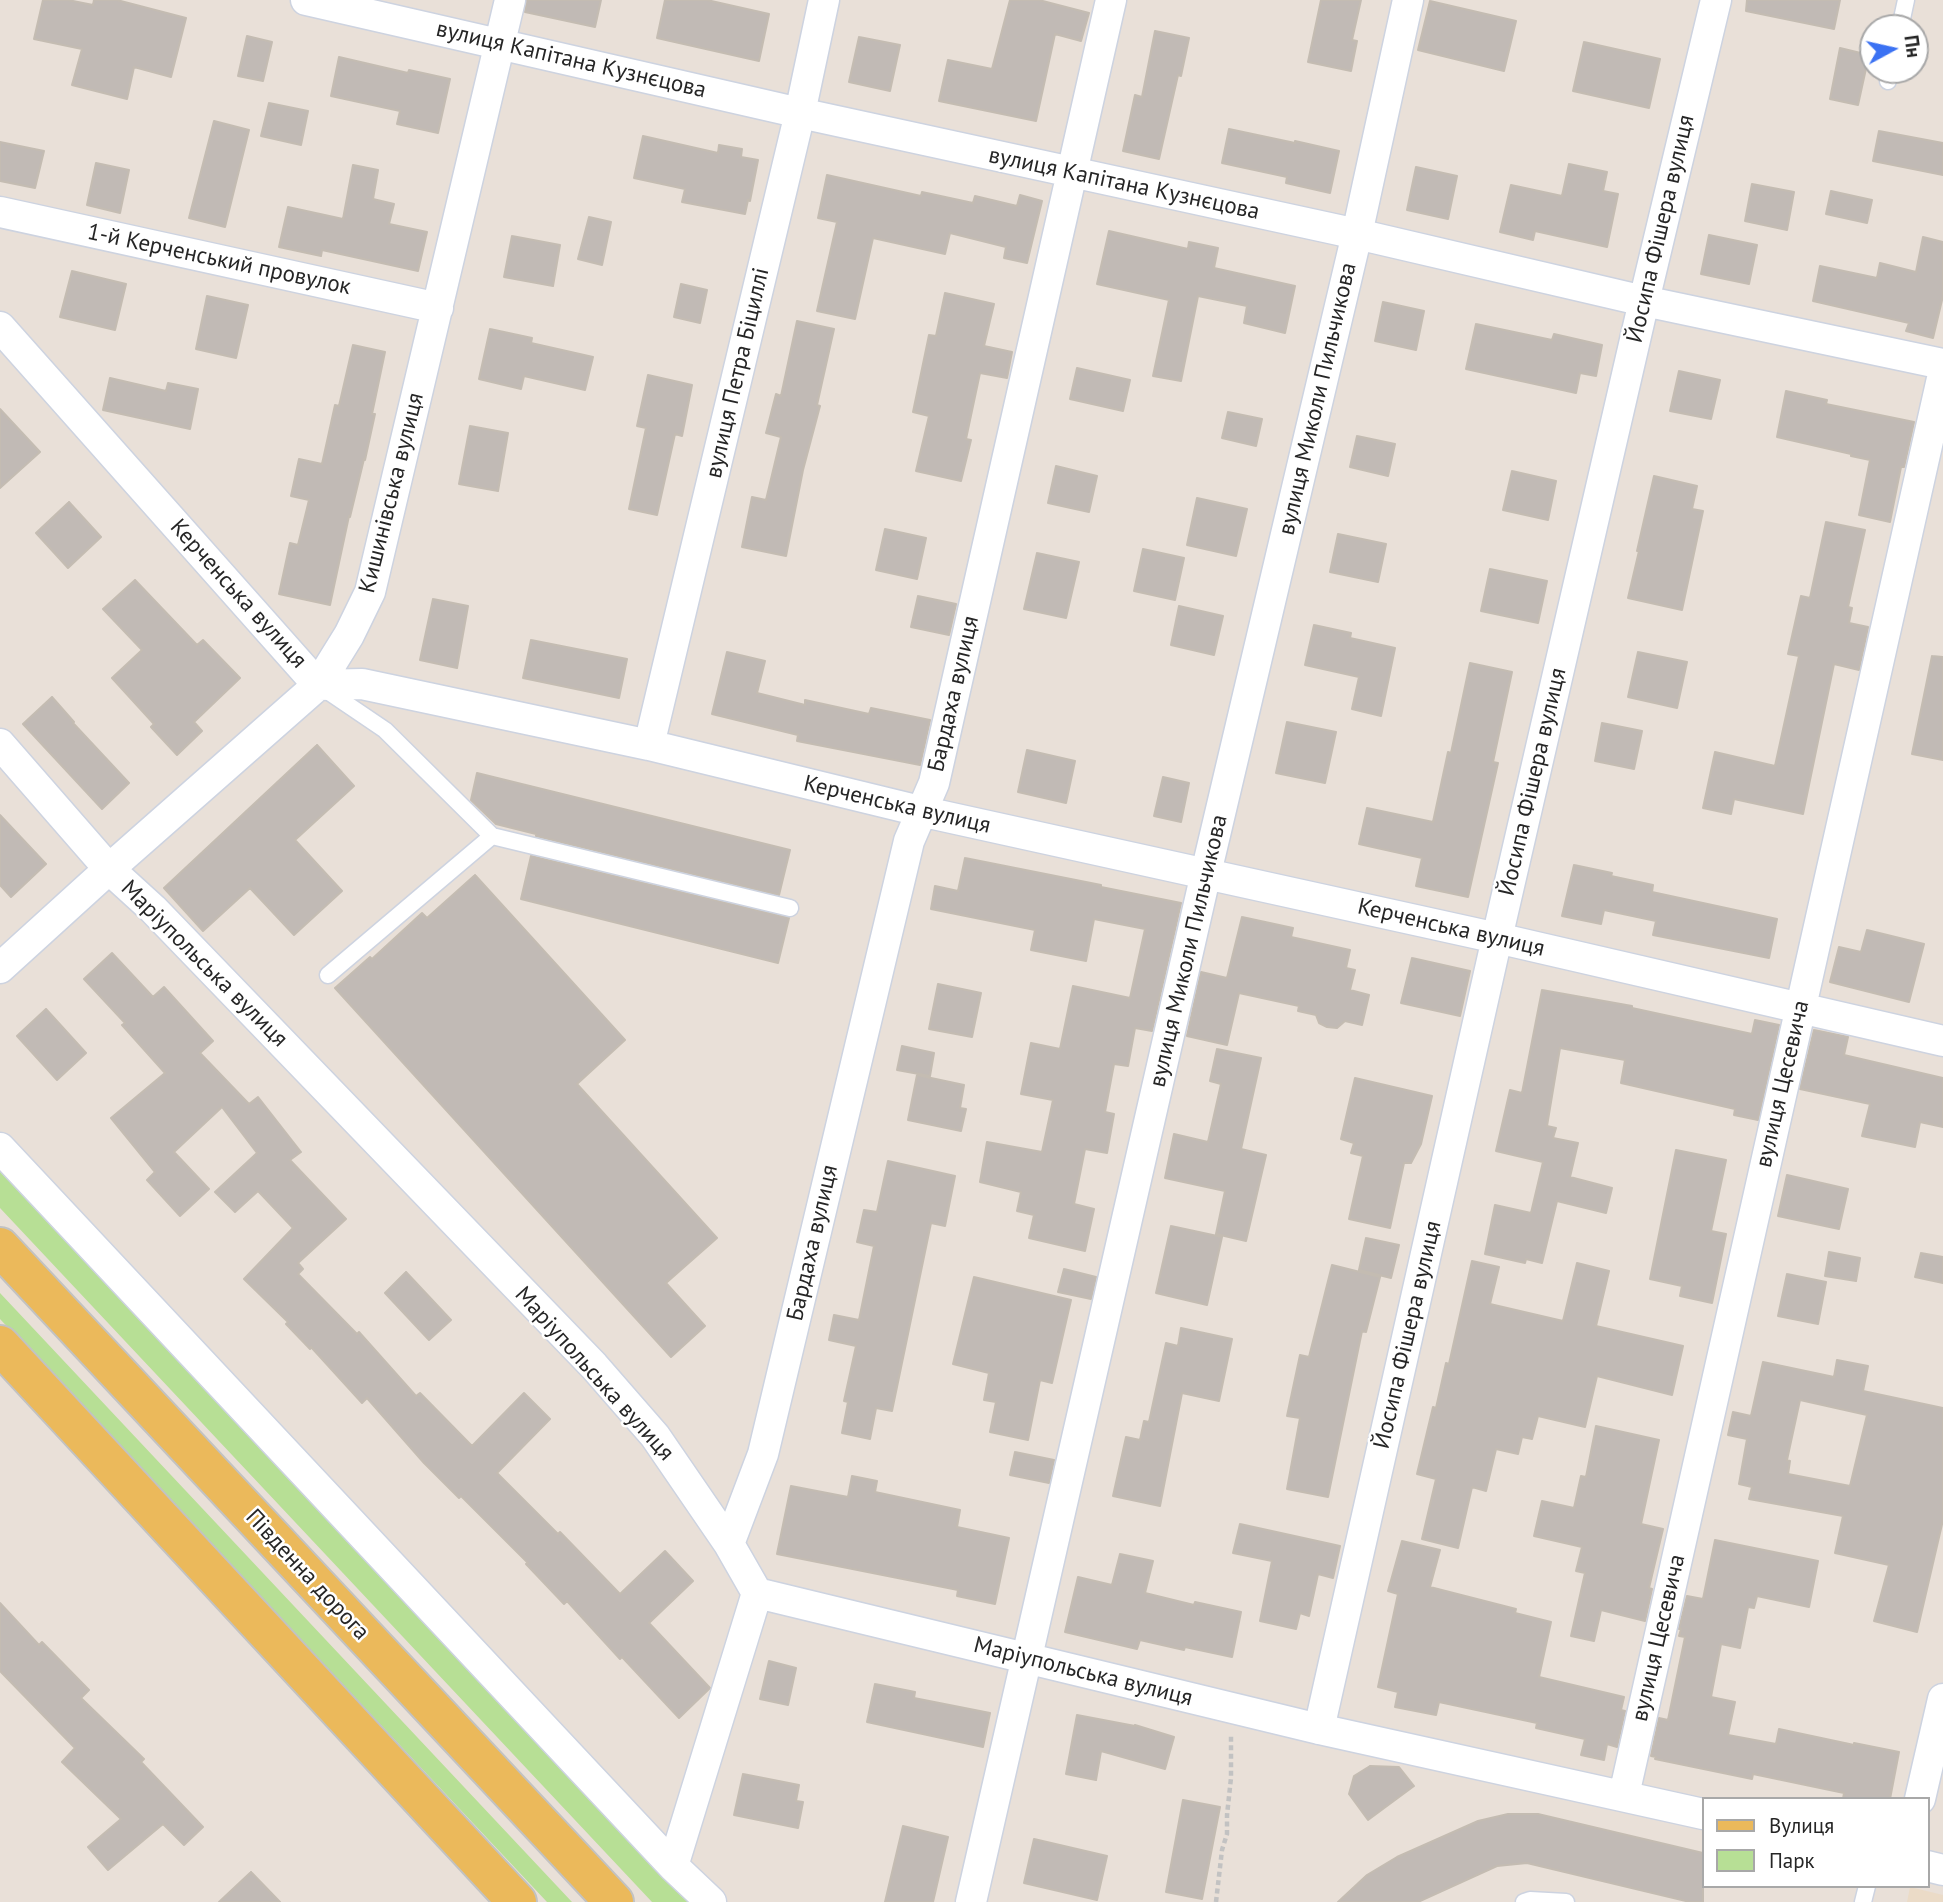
<!DOCTYPE html>
<meta charset="utf-8">
<style>
body{margin:0}
#map{position:relative;width:1943px;height:1902px;overflow:hidden;background:#e9e0d8;font-family:"PT Sans",sans-serif}
canvas{display:block}
.legend{position:absolute;left:1702px;top:1797px;width:228px;height:91px;box-sizing:border-box;background:#fff;border:2px solid #a8a8a8;margin:0;padding:9px 12px;list-style:none;font-size:21px;color:#262626}
.legend li{display:flex;align-items:center;gap:14px;height:35px}
.legend b{width:35px;border:2px solid #a8a8a8}
.north{position:absolute;left:1859px;top:14px;width:70px;height:70px;box-sizing:border-box;background:#fff;border:2px solid #a8a8a8;border-radius:50%;rotate:82deg;font-size:19px;font-weight:700;line-height:28px;text-align:center;color:#262626}
.north::after{content:'';display:block;margin:auto;width:24px;height:32px;background:#3b72f3;clip-path:polygon(50% 0,100% 100%,50% 72%,0 100%)}
</style>
<div id="map">
<canvas width="1943" height="1902"></canvas>
<ul class="legend">
<li><b style="height:9px;background:#ebb95b"></b>Вулиця</li>
<li><b style="height:19px;background:#b7df95"></b>Парк</li>
</ul>
<div class="north">Пн</div>
</div>
<script>
const c = document.querySelector('canvas').getContext('2d');
c.lineJoin = 'round';
function fill(path, color) { c.fillStyle = color; c.fill(path, 'evenodd'); }
const poly = rows => new Path2D(rows.map(r => 'M' + r).join(''));
function strokePath(path, color, width, dash) { c.strokeStyle = color; c.lineWidth = width; c.lineCap = dash ? 'butt' : 'round'; c.setLineDash(dash || []); c.stroke(path); }
function label(font, color, halo, rows, align = 'center') {
  c.font = font + ' "PT Sans",sans-serif'; c.lineWidth = 5; c.setLineDash([]); c.textBaseline = 'middle'; c.strokeStyle = halo; c.fillStyle = color; for (const [text, x, y, turn = 0] of rows) {
    c.save(); c.translate(x, y); c.rotate((+turn || 0) * Math.PI / 180); c.textAlign = isNaN(turn) ? turn : align; if (halo) c.strokeText(text, 0, 0); c.fillText(text, 0, 0); c.restore();
  }
}
fill(poly([
 [1910,1887,1943,1895,1943,1902,1907,1902]
]), '#ebdbc7');
fill(poly([
 [0,1164,697,1902,652,1902,0,1208],
 [0,1293,572,1902,547,1902,0,1319]
]), '#b7df95');
const building = poly([
 [43,0,68,0,93,5,94,0,117,0,186,18,171,77,134,67,127,99,72,85,82,49,34,39,43,0],
 [527,0,601,0,595,27,525,12,527,0],
 [665,0,707,0,769,14,759,61,657,38,665,0],
 [1010,0,1039,0,1089,13,1081,41,1055,34,1036,121,939,101,948,60,992,69,1010,0],
 [1321,0,1361,0,1352,40,1357,41,1351,71,1308,62,1321,0],
 [1747,0,1840,0,1834,29,1746,11,1747,0],
 [1430,1,1516,21,1504,71,1418,50,1430,1],
 [1155,31,1189,38,1181,76,1178,75,1159,159,1123,151,1135,95,1142,97,1155,31],
 [247,36,272,42,263,81,238,76,247,36],
 [859,37,900,45,890,91,849,82,859,37],
 [1584,42,1660,59,1649,108,1573,91,1584,42],
 [1840,48,1869,55,1858,105,1830,99,1840,48],
 [339,57,408,73,409,70,450,79,438,133,397,124,400,111,331,96,339,57],
 [269,103,308,111,301,145,261,136,269,103],
 [214,121,249,130,225,227,189,218,214,121],
 [1229,129,1295,143,1295,141,1339,151,1330,193,1286,183,1287,177,1222,163,1229,129],
 [1879,131,1943,143,1943,175,1873,161,1879,131],
 [643,136,718,153,719,145,742,149,741,157,758,160,750,201,748,200,745,214,682,202,685,189,634,178,643,136],
 [0,142,44,151,35,188,0,181,0,142],
 [96,163,129,170,120,213,87,205,96,163],
 [1569,164,1607,172,1603,191,1618,194,1607,247,1535,231,1533,240,1500,232,1511,185,1562,196,1569,164],
 [353,165,378,170,373,199,394,204,389,224,427,232,418,271,322,250,321,256,279,247,288,207,343,219,353,165],
 [1416,167,1457,176,1448,219,1407,210,1416,167],
 [827,175,921,196,922,192,973,203,975,196,1017,206,1020,195,1042,201,1027,263,1004,258,1006,247,950,233,945,254,873,238,855,319,817,311,837,222,818,218,827,175],
 [1752,184,1794,192,1787,230,1745,221,1752,184],
 [1831,191,1872,200,1867,223,1826,214,1831,191],
 [589,217,611,222,602,265,578,259,589,217],
 [1109,231,1188,249,1189,242,1218,248,1214,268,1295,286,1285,333,1244,323,1247,306,1198,296,1181,381,1153,376,1169,300,1097,284,1109,231],
 [1709,235,1757,245,1749,284,1701,274,1709,235],
 [512,236,560,245,553,286,504,277,512,236],
 [1923,237,1943,242,1943,296,1933,338,1906,331,1909,323,1813,301,1820,266,1877,278,1880,263,1916,272,1923,237],
 [72,271,126,284,115,330,60,317,72,271],
 [681,284,707,290,700,323,674,317,681,284],
 [945,293,994,304,984,346,1012,352,1007,378,980,373,966,439,971,440,961,481,916,471,929,416,913,412,929,335,936,336,945,293],
 [207,296,248,305,236,358,196,349,207,296],
 [1383,302,1424,311,1416,350,1375,341,1383,302],
 [797,321,834,329,817,405,820,406,803,470,786,556,742,547,752,497,766,500,781,437,766,433,776,394,781,396,797,321],
 [1476,324,1552,340,1554,334,1602,345,1596,376,1580,373,1576,393,1466,369,1476,324],
 [490,329,532,338,531,343,593,357,585,390,524,376,521,389,479,379,490,329],
 [353,345,385,352,372,414,375,414,365,460,364,459,350,517,349,516,330,605,279,594,290,543,298,545,309,500,291,496,299,459,322,464,335,405,339,406,353,345],
 [1077,368,1130,380,1123,411,1070,399,1077,368],
 [1679,371,1720,380,1711,419,1670,411,1679,371],
 [648,375,692,385,682,436,675,434,657,515,629,509,646,428,637,426,648,375],
 [110,378,166,391,168,383,198,389,190,429,103,410,110,378],
 [1786,391,1827,400,1826,404,1914,422,1904,467,1901,467,1890,522,1859,515,1870,460,1851,456,1851,454,1777,437,1786,391],
 [0,409,40,452,0,488,0,409],
 [1228,412,1262,419,1256,446,1222,438,1228,412],
 [470,426,508,433,498,491,459,484,470,426],
 [1357,436,1395,444,1388,476,1350,467,1357,436],
 [1056,466,1097,476,1089,512,1048,503,1056,466],
 [1512,471,1556,481,1548,520,1503,510,1512,471],
 [1654,476,1697,486,1692,509,1703,511,1682,610,1628,598,1639,551,1637,551,1654,476],
 [1197,498,1247,509,1236,556,1187,545,1197,498],
 [69,502,101,537,68,568,36,533,69,502],
 [1826,522,1865,530,1848,607,1852,608,1849,623,1868,627,1859,670,1834,664,1803,814,1734,799,1731,814,1703,808,1715,752,1775,766,1799,656,1788,654,1801,596,1810,598,1826,522],
 [885,529,926,538,917,579,876,570,885,529],
 [1338,534,1386,544,1378,582,1330,572,1338,534],
 [1143,549,1184,558,1175,600,1134,591,1143,549],
 [1037,553,1079,562,1066,618,1024,609,1037,553],
 [1490,569,1547,581,1538,623,1481,611,1490,569],
 [135,580,197,645,203,640,240,678,194,722,202,731,177,755,151,727,154,724,112,678,142,650,103,609,135,580],
 [918,596,956,604,949,635,911,627,918,596],
 [433,599,468,606,457,668,420,660,433,599],
 [1179,606,1223,616,1214,655,1171,645,1179,606],
 [1314,625,1351,633,1350,638,1395,648,1381,716,1352,709,1359,677,1305,665,1314,625],
 [531,640,627,659,619,698,523,678,531,640],
 [727,652,765,661,757,693,805,705,805,700,869,714,871,708,930,720,920,765,797,741,798,735,712,714,727,652],
 [1638,652,1687,662,1677,708,1628,697,1638,652],
 [1932,656,1943,657,1943,760,1912,754,1932,656],
 [1470,663,1512,672,1493,762,1498,763,1468,897,1416,886,1422,858,1359,844,1367,808,1433,822,1448,752,1451,753,1470,663],
 [52,697,74,722,73,723,129,783,102,809,23,724,52,697],
 [1287,722,1336,732,1325,783,1276,773,1287,722],
 [1602,723,1642,731,1634,769,1595,761,1602,723],
 [317,745,354,786,295,840,342,891,294,935,250,888,203,931,164,888,317,745],
 [1027,750,1075,761,1066,803,1018,792,1027,750],
 [477,773,790,850,779,895,536,836,536,834,496,824,471,800,477,773],
 [1163,777,1189,783,1181,822,1154,816,1163,777],
 [0,815,46,864,11,897,0,885,0,815],
 [531,856,789,918,778,963,521,899,531,856],
 [965,858,1101,885,1101,887,1181,903,1152,1031,1135,1028,1128,1066,1114,1064,1105,1112,1114,1114,1107,1153,1085,1149,1074,1204,1094,1209,1085,1251,1029,1238,1034,1215,1017,1211,1021,1192,980,1182,987,1142,1042,1152,1053,1100,1021,1094,1031,1043,1060,1049,1073,986,1130,998,1145,929,1094,919,1086,961,1031,950,1035,930,931,909,935,886,958,891,965,858],
 [1574,865,1612,873,1611,876,1653,885,1652,892,1777,919,1769,958,1653,935,1656,921,1604,910,1601,924,1562,916,1574,865],
 [475,875,625,1040,577,1084,717,1238,666,1283,705,1326,671,1357,335,988,370,957,372,959,422,913,427,918,475,875],
 [1242,917,1293,928,1291,937,1350,950,1346,968,1355,970,1350,990,1369,995,1362,1025,1345,1021,1337,1028,1327,1027,1319,1023,1316,1015,1298,1011,1299,1006,1239,993,1227,1045,1187,1036,1201,972,1227,978,1242,917],
 [1867,930,1924,944,1909,1002,1830,982,1839,947,1861,952,1867,930],
 [112,953,153,997,164,987,213,1041,200,1053,249,1104,258,1097,301,1152,290,1160,346,1219,298,1263,303,1269,298,1274,357,1334,359,1332,416,1396,420,1393,472,1446,524,1393,550,1419,497,1473,558,1534,560,1532,620,1594,665,1551,693,1581,649,1623,710,1688,679,1718,622,1657,620,1659,567,1601,564,1604,526,1564,528,1563,461,1496,459,1498,424,1463,367,1398,362,1403,311,1347,310,1349,286,1324,288,1322,244,1279,293,1228,258,1191,235,1212,215,1192,257,1153,222,1107,174,1152,209,1189,180,1216,147,1180,155,1172,111,1118,165,1073,122,1025,125,1023,84,979,112,953],
 [1412,958,1470,971,1460,1016,1401,1003,1412,958],
 [938,984,981,993,972,1037,929,1029,938,984],
 [1542,990,1632,1006,1632,1008,1752,1034,1755,1020,1779,1025,1758,1120,1734,1115,1735,1109,1621,1083,1625,1060,1560,1048,1547,1126,1556,1128,1553,1138,1578,1143,1570,1177,1612,1188,1606,1213,1557,1201,1542,1263,1526,1259,1525,1263,1485,1254,1495,1205,1531,1213,1543,1162,1496,1151,1510,1090,1522,1093,1542,990],
 [46,1009,86,1053,57,1080,17,1036,46,1009],
 [1814,1030,1848,1037,1844,1055,1943,1078,1943,1127,1920,1122,1915,1147,1862,1136,1870,1104,1800,1089,1814,1030],
 [902,1046,934,1053,930,1076,897,1070,902,1046],
 [1217,1049,1261,1058,1241,1149,1266,1155,1246,1241,1216,1234,1225,1191,1165,1178,1174,1134,1208,1142,1221,1084,1210,1081,1217,1049],
 [917,1075,964,1085,960,1108,966,1109,961,1131,908,1120,917,1075],
 [1355,1078,1432,1096,1421,1144,1411,1163,1404,1163,1390,1228,1349,1219,1363,1156,1351,1153,1354,1143,1341,1139,1355,1078],
 [1676,1150,1726,1160,1711,1231,1726,1234,1712,1303,1680,1296,1682,1286,1650,1279,1676,1150],
 [888,1161,955,1176,945,1226,931,1223,892,1411,876,1408,870,1439,842,1433,848,1402,844,1401,856,1346,829,1340,834,1315,859,1320,874,1246,857,1242,864,1210,877,1212,888,1161],
 [1787,1175,1848,1189,1839,1229,1778,1216,1787,1175],
 [1171,1226,1222,1237,1207,1305,1156,1293,1171,1226],
 [1366,1238,1399,1245,1391,1278,1359,1270,1366,1238],
 [1829,1252,1860,1258,1856,1281,1825,1276,1829,1252],
 [1921,1253,1943,1257,1943,1283,1915,1277,1921,1253],
 [1472,1261,1499,1267,1490,1304,1563,1321,1577,1263,1609,1271,1596,1326,1683,1346,1672,1395,1597,1376,1585,1427,1538,1416,1532,1439,1522,1437,1518,1454,1496,1449,1486,1491,1472,1487,1458,1548,1422,1539,1436,1479,1417,1474,1433,1407,1436,1408,1446,1363,1449,1364,1472,1261],
 [1332,1265,1380,1277,1366,1332,1362,1331,1328,1497,1287,1489,1300,1418,1287,1416,1300,1355,1309,1357,1332,1265],
 [1064,1269,1096,1277,1091,1299,1058,1292,1064,1269],
 [406,1272,451,1320,429,1340,385,1293,406,1272],
 [1787,1274,1826,1282,1818,1324,1778,1316,1787,1274],
 [974,1277,1071,1300,1052,1383,1040,1380,1028,1440,990,1432,996,1402,984,1400,989,1373,953,1364,974,1277],
 [1181,1328,1232,1339,1219,1401,1182,1393,1160,1506,1113,1496,1126,1437,1140,1440,1144,1421,1149,1422,1166,1343,1178,1346,1181,1328],
 [1837,1360,1868,1366,1863,1391,1943,1408,1943,1520,1917,1632,1874,1621,1889,1565,1835,1553,1843,1516,1749,1499,1752,1487,1739,1484,1747,1439,1728,1435,1733,1412,1751,1416,1763,1362,1834,1377,1837,1360],
 [1800,1400,1867,1415,1850,1486,1788,1474,1790,1461,1787,1460,1800,1400],
 [1596,1426,1659,1440,1641,1524,1663,1529,1649,1588,1652,1589,1645,1621,1601,1610,1594,1641,1571,1636,1585,1573,1576,1571,1582,1547,1534,1536,1542,1501,1574,1508,1581,1476,1586,1477,1596,1426],
 [1015,1452,1054,1460,1049,1483,1010,1475,1015,1452],
 [852,1476,877,1481,875,1492,960,1510,957,1527,1009,1538,995,1604,957,1596,958,1590,777,1554,791,1486,848,1497,852,1476],
 [1240,1524,1340,1546,1333,1578,1318,1574,1309,1616,1300,1613,1296,1629,1260,1621,1272,1561,1233,1553,1240,1524],
 [1715,1540,1818,1561,1809,1607,1757,1596,1754,1608,1748,1607,1740,1648,1721,1644,1711,1697,1735,1702,1728,1735,1776,1744,1779,1729,1854,1745,1854,1743,1899,1752,1890,1799,1843,1799,1844,1793,1753,1774,1752,1779,1655,1759,1656,1757,1651,1756,1659,1718,1668,1720,1685,1637,1679,1636,1681,1629,1679,1629,1687,1596,1703,1599,1715,1540],
 [1402,1541,1440,1550,1430,1587,1516,1609,1515,1613,1551,1622,1539,1677,1624,1697,1621,1710,1625,1711,1617,1747,1607,1744,1604,1760,1581,1755,1585,1739,1536,1728,1537,1723,1439,1702,1436,1715,1395,1707,1398,1692,1378,1687,1398,1594,1388,1591,1402,1541],
 [1120,1554,1153,1561,1145,1593,1194,1605,1195,1602,1241,1612,1232,1657,1185,1647,1184,1650,1140,1640,1137,1649,1065,1632,1078,1577,1112,1585,1120,1554],
 [0,1603,39,1645,42,1642,89,1690,81,1698,144,1759,141,1762,203,1827,184,1845,163,1824,108,1870,88,1847,121,1819,62,1762,75,1748,0,1671,0,1603],
 [769,1661,796,1668,788,1705,760,1699,769,1661],
 [875,1684,915,1692,914,1698,990,1713,983,1747,867,1722,875,1684],
 [1077,1715,1135,1726,1135,1725,1174,1737,1165,1769,1101,1751,1096,1780,1066,1774,1077,1715],
 [1370,1766,1399,1767,1414,1786,1368,1820,1349,1794,1354,1776,1370,1766],
 [743,1774,799,1785,796,1801,803,1802,798,1828,734,1815,743,1774],
 [1183,1800,1220,1807,1202,1899,1166,1892,1183,1800],
 [1508,1814,1538,1814,1703,1853,1703,1902,1690,1902,1527,1863,1497,1866,1418,1902,1338,1902,1367,1875,1397,1857,1478,1821,1508,1814],
 [903,1826,948,1837,933,1902,885,1902,903,1826],
 [1034,1839,1107,1856,1097,1900,1024,1883,1034,1839],
 [251,1872,280,1902,219,1902,251,1872]
]);
fill(building, '#c1bab5');
strokePath(building, '#c4bcb2', 2);
const service = poly([
 [1900,28,1906,0],
 [1888,81,1891,70],
 [323,688,385,730,492,836,790,908],
 [328,975,492,836],
 [1524,1902,1530,1900,1566,1902],
 [1863,1902,1867,1886]
]);
const minor = poly([
 [306,0,800,113,1357,234,1644,301,1943,364],
 [0,212,438,308],
 [0,327,318,685,362,684,649,745,920,811,1497,938,1943,1041],
 [0,744,109,869,153,909,594,1366,655,1436,729,1544,757,1593,1319,1729,1703,1814],
 [649,745,800,113,824,0],
 [0,968,109,869,318,685,349,635,370,592,510,0],
 [0,1148,673,1866,711,1902],
 [729,1544,763,1454,909,841,934,783,1111,0],
 [1319,1729,1497,938,1644,301,1716,0],
 [1624,1795,1943,374],
 [1920,1799,1943,1699],
 [673,1866,757,1593],
 [1927,1866,1943,1870],
 [971,1902,1206,873,1357,234,1408,0]
]);
const primary = poly([
 [0,1247,614,1902],
 [0,1345,517,1902]
]);
strokePath(service, '#cdd3e0', 19);
strokePath(minor, '#cdd3e0', 33);
strokePath(primary, '#c2c2c2', 42);
strokePath(poly([
 [1216,1902,1222,1850,1227,1834,1227,1815,1231,1778,1231,1736]
]), '#c2c2c2', 4.5, [5, 3.5]);
strokePath(service, '#fff', 16);
strokePath(minor, '#fff', 30);
strokePath(primary, '#ebb95b', 38);
label('23px', '#262626', '#fff', [
 ["вулиця Капітана Кузнєцова",571,60,13],
 ["вулиця Капітана Кузнєцова",1124,184,12],
 ["Йосипа Фішера вулиця",1661,229,-77],
 ["1-й Керченський провулок",219,260,12],
 ["вулиця Петра Біциллі",738,373,-77],
 ["вулиця Миколи Пильчикова",1318,399,-77],
 ["Кишинівська вулиця",392,493,-76],
 ["Керченська вулиця",238,594,48],
 ["Бардаха вулиця",954,694,-77],
 ["Йосипа Фішера вулиця",1533,782,-77],
 ["Керченська вулиця",897,805,13],
 ["Керченська вулиця",1451,928,13],
 ["вулиця Миколи Пильчикова",1189,951,-77],
 ["Маріупольська вулиця",204,964,45],
 ["вулиця Цесевича",1783,1084,-77],
 ["Бардаха вулиця",813,1243,-77],
 ["Йосипа Фішера вулиця",1408,1335,-77],
 ["Маріупольська вулиця",594,1374,48],
 ["Південна дорога",307,1575,47],
 ["вулиця Цесевича",1659,1638,-77],
 ["Маріупольська вулиця",1083,1672,14]
]);
</script>
